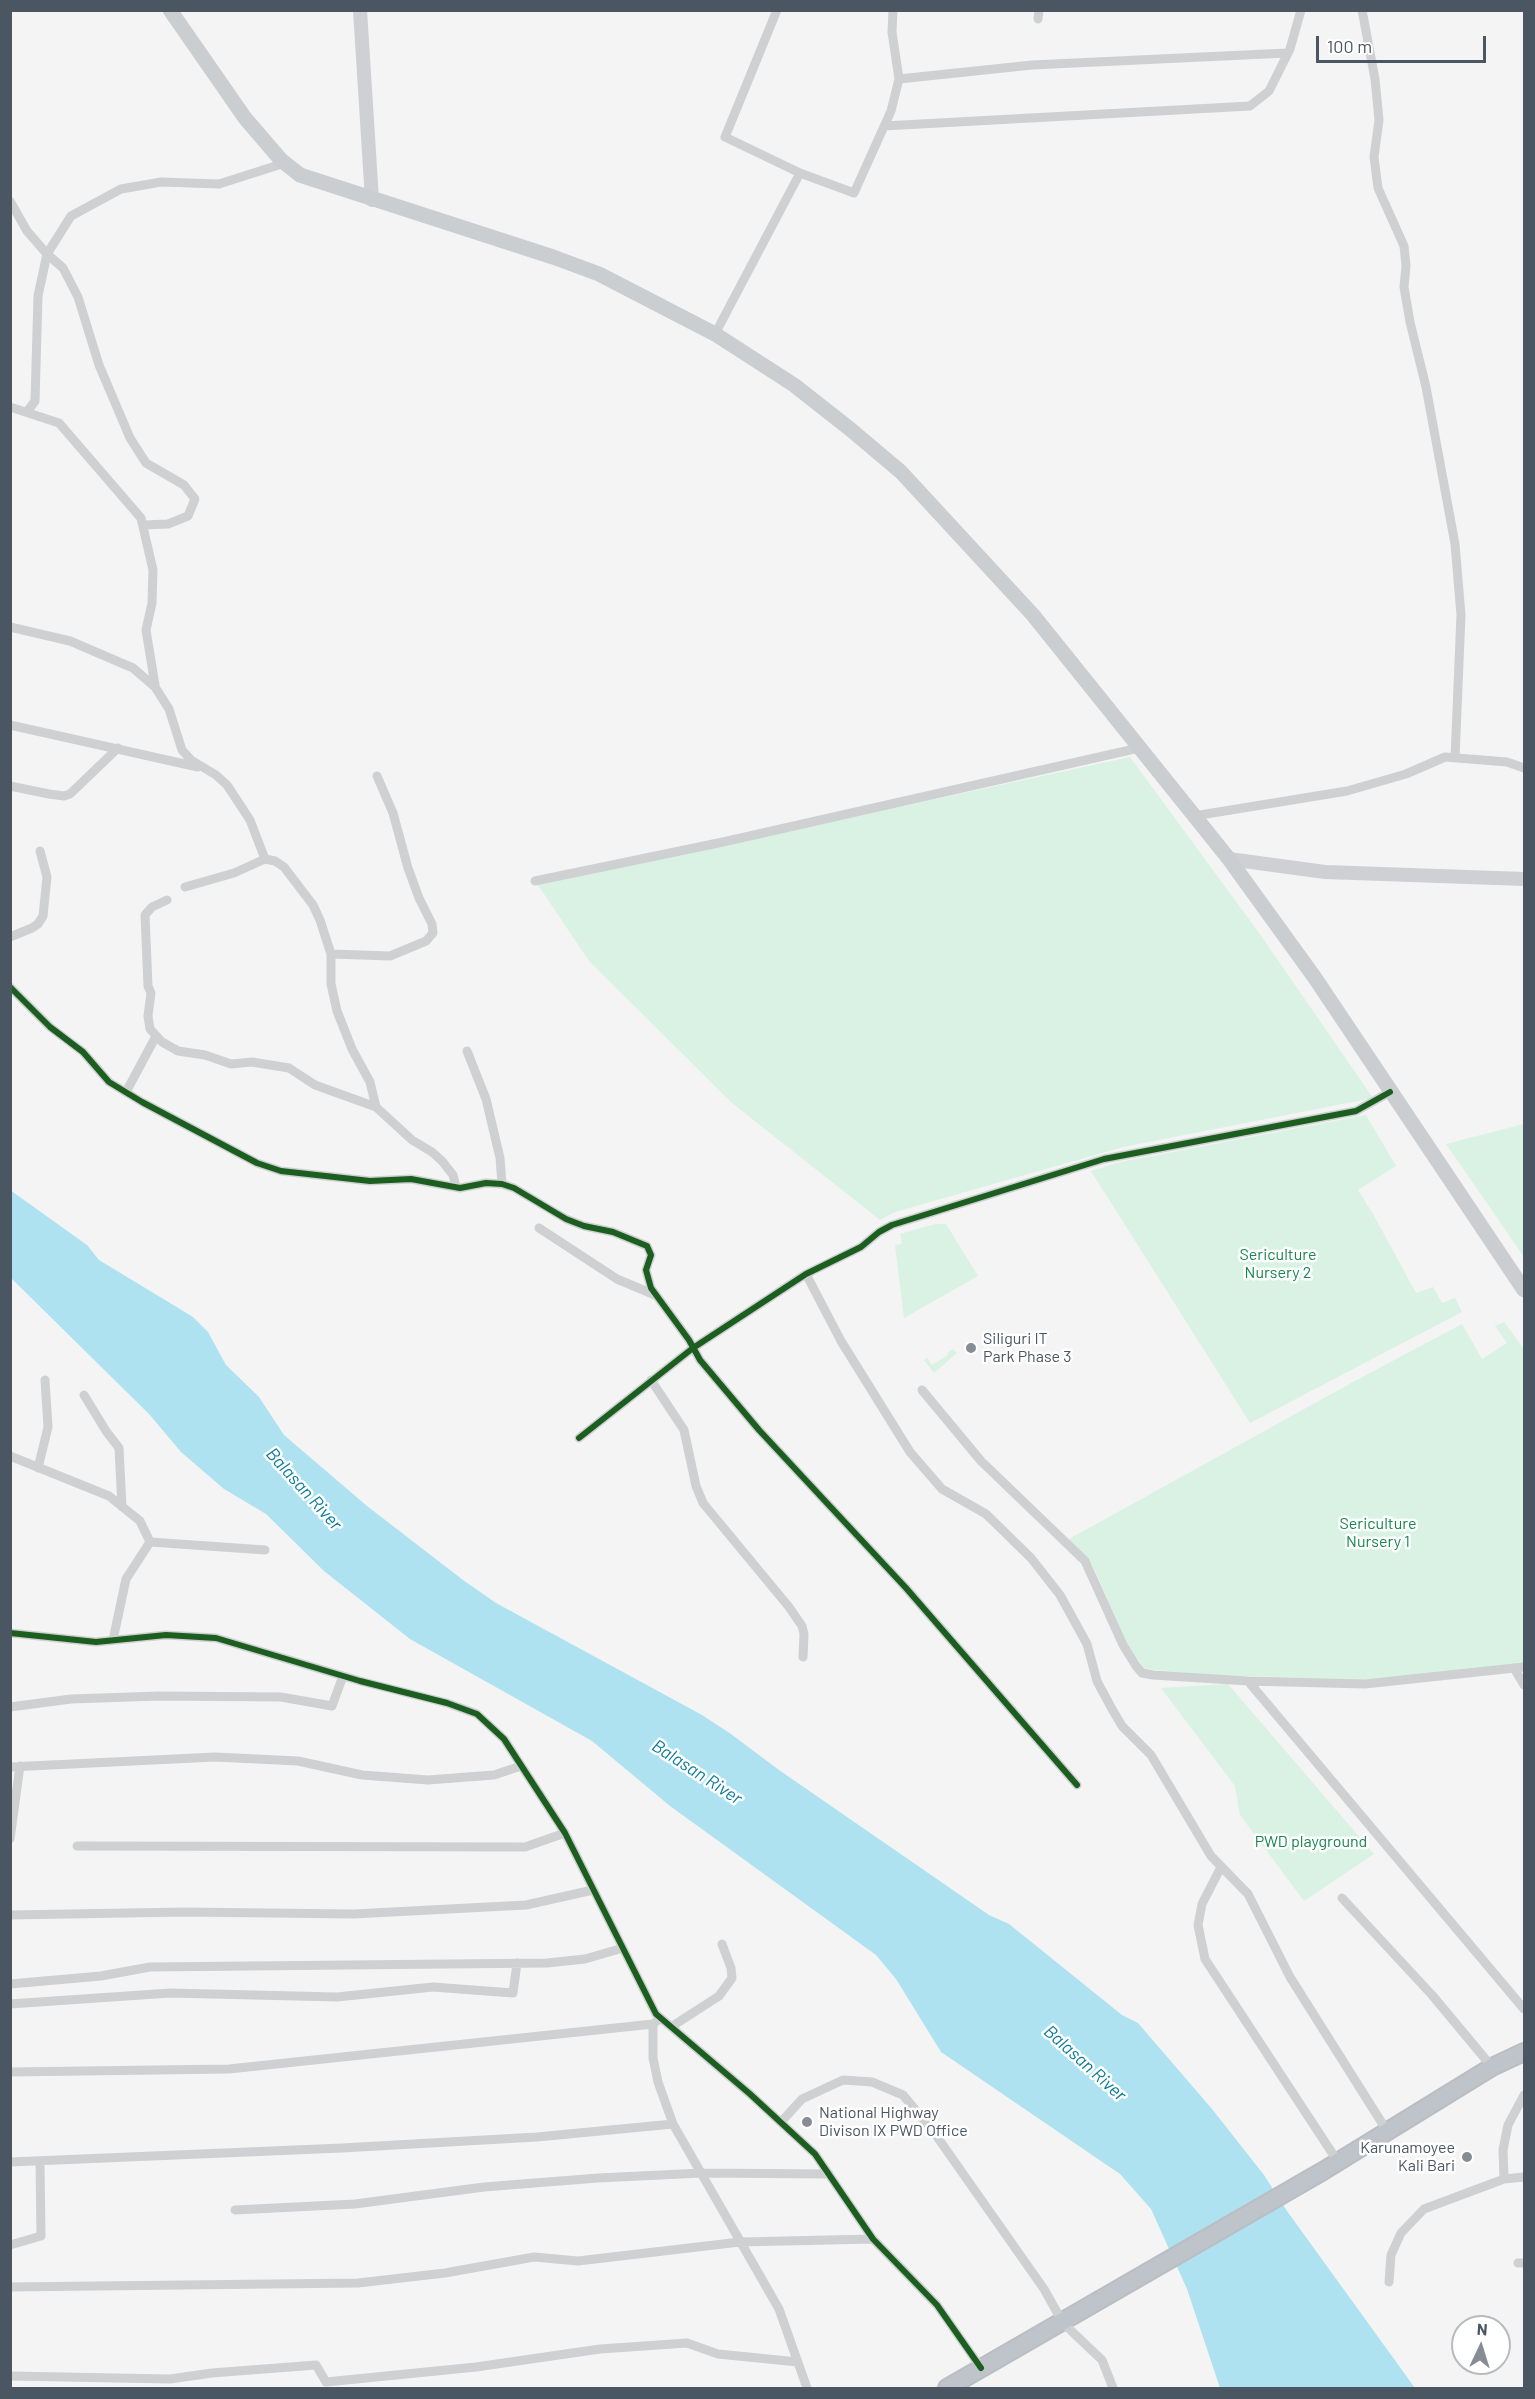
<!DOCTYPE html>
<style>
body{margin:0}
#map{position:relative;width:1535px;height:2399px;overflow:hidden;background:#f4f4f4;font-family:Barlow,sans-serif}
canvas{display:block}
.frame{position:absolute;inset:0;border:12px solid #4a5661;pointer-events:none}
.north{position:absolute;left:1451px;top:2315px;width:60px;height:60px;box-sizing:border-box;background:#fff;border:2px solid #b7bbc0;border-radius:50%;rotate:4deg;font-size:16px;font-weight:700;line-height:24px;text-align:center;color:#4a5661}
.north::after{content:'';display:block;margin:auto;width:21px;height:27px;background:#868d94;clip-path:polygon(50% 0,100% 100%,50% 72%,0 100%)}
.scale{position:absolute;left:1316px;top:36px;width:170px;height:27px;box-sizing:border-box;border:3px solid #4a5661;border-top:0;padding-left:8px;font-size:18px;line-height:21px;white-space:nowrap;color:#4a5661;-webkit-text-stroke:4px #fff;paint-order:stroke}
</style>
<div id="map">
<canvas width="1535" height="2399"></canvas>
<div class="frame"></div>
<div class="north">N</div>
<div class="scale">100 m</div>
</div>
<script>
const c = document.querySelector('canvas').getContext('2d');
c.lineJoin = 'round';
function fill(path, color) { c.fillStyle = color; c.fill(path, 'evenodd'); }
const poly = rows => new Path2D(rows.map(r => 'M' + r).join(''));
function strokePath(path, color, width, dash) { c.strokeStyle = color; c.lineWidth = width; c.lineCap = dash ? 'butt' : 'round'; c.setLineDash(dash || []); c.stroke(path); }
function label(font, color, halo, rows, align = 'center') {
  c.font = font + ' Barlow,sans-serif'; c.lineWidth = 5; c.setLineDash([]); c.textBaseline = 'middle'; c.strokeStyle = halo; c.fillStyle = color; for (const [text, x, y, turn = 0] of rows) {
    c.save(); c.translate(x, y); c.rotate((+turn || 0) * Math.PI / 180); c.textAlign = isNaN(turn) ? turn : align; if (halo) c.strokeText(text, 0, 0); c.fillText(text, 0, 0); c.restore();
  }
}
fill(poly([
 [1130,757,1262,937,1373,1098,1123,1147,895,1212,880,1220,732,1103,589,961,538,885],
 [1366,1115,1396,1166,1358,1190,1373,1214,1416,1293,1433,1287,1442,1303,1455,1298,1462,1312,1250,1423,1091,1171,1120,1162],
 [1524,1124,1524,1257,1446,1144],
 [935,1224,946,1224,978,1276,904,1318,895,1245,902,1244,900,1234],
 [1504,1322,1524,1349,1524,1663,1369,1680,1216,1675,1145,1669,1126,1647,1118,1623,1092,1564,1069,1539,1353,1382,1462,1324,1482,1359,1507,1343,1495,1326],
 [953,1349,957,1353,934,1373,924,1360,927,1358,932,1365,948,1355,947,1353],
 [1228,1684,1374,1854,1304,1901,1240,1815,1235,1786,1161,1688]
]), '#d9f2e3');
fill(poly([
 [10,1190,87,1245,99,1260,193,1317,208,1332,226,1365,259,1397,284,1435,367,1506,463,1580,496,1603,702,1715,731,1734,779,1770,989,1915,1009,1924,1122,2015,1138,2023,1212,2109,1264,2175,1287,2211,1415,2388,1220,2388,1187,2289,1151,2209,1120,2174,941,2052,896,1979,876,1955,670,1806,592,1741,410,1639,324,1571,266,1514,224,1489,181,1452,149,1414,11,1278]
]), '#aee2f0');
const highway = poly([
 [947,2388,1323,2171,1492,2067,1524,2052]
]);
strokePath(highway, '#b9bec3', 20);
strokePath(poly([
 [777,10,725,137,800,173,854,193,891,111,899,79,892,32,893,10],
 [1362,10,1375,79,1379,120,1374,157,1378,188,1404,246,1406,266,1404,287,1410,322,1426,387,1455,544,1461,615,1455,758],
 [1038,19,1039,10],
 [899,79,1032,65,1287,53],
 [884,126,1250,106,1269,91,1290,49,1301,10],
 [10,201,27,231,47,254,63,268,78,297,99,365,130,438,146,463,184,485,195,499,188,516,168,524,143,525],
 [715,334,800,173],
 [10,407,59,423,141,518,153,570,152,603,146,630,155,685],
 [27,412,35,401,38,296,47,254,71,216,121,189,161,182,219,184,285,163],
 [10,627,70,641,133,668,155,687,169,709,182,750,191,760,216,775,227,785,250,820,265,859,275,861,284,867,313,905,320,920,331,954,331,984,337,1011,352,1049,370,1082,376,1107],
 [10,725,198,767],
 [10,786,49,794,64,796,70,794,118,748],
 [1194,816,1347,791,1406,774,1445,757,1507,762,1524,768],
 [535,881,723,842,1139,748],
 [185,887,234,873,265,859],
 [167,900,152,907,145,915,148,986,151,993,148,1016,150,1029,162,1042,178,1051,205,1055,231,1064,252,1062,289,1068,315,1085,376,1107,412,1140,432,1152,442,1161,453,1175,456,1187],
 [10,937,32,928,38,924,43,916,47,877,40,851],
 [331,954,390,956,426,941,433,933,432,924,419,898,408,868,393,813,377,776],
 [10,987,50,1027,83,1052,109,1082,142,1102,257,1163,281,1171,370,1181,411,1179,460,1188,486,1183,502,1184,514,1188,566,1219,584,1226,613,1232,647,1246,651,1255,646,1270,651,1288,689,1340,700,1360,759,1430,906,1588,1077,1785],
 [467,1051,486,1099,500,1158,502,1184],
 [126,1092,156,1036],
 [539,1228,617,1279,655,1295],
 [806,1274,841,1341,910,1452,942,1489,986,1514,1031,1558,1060,1595,1087,1644,1097,1681,1112,1709,1122,1726,1151,1755,1211,1856,1248,1894,1290,1977,1387,2131],
 [651,1380,684,1430,696,1486,703,1503,789,1607,802,1626,804,1634,803,1657],
 [922,1390,981,1461,1085,1561,1123,1645,1136,1666,1142,1673,1153,1675,1248,1681,1365,1684,1524,1667],
 [84,1395,106,1431,119,1448,122,1507],
 [579,1438,693,1348,806,1274,861,1247,879,1232,892,1225,1104,1159,1356,1111,1390,1092],
 [10,1456,109,1496,140,1521,150,1542,265,1550],
 [38,1468,48,1427,45,1380],
 [10,1633,96,1642,166,1635,216,1638,360,1681,447,1703,477,1714,504,1739,565,1833,656,2014,750,2094,815,2154,873,2239,937,2305,981,2368],
 [113,1640,126,1579,150,1542],
 [1514,1668,1524,1685],
 [1248,1681,1524,2009],
 [10,1707,71,1699,159,1696,281,1697,332,1706,343,1676],
 [10,1767,215,1757,298,1761,362,1775,428,1780,494,1775,521,1766],
 [10,1839,20,1766],
 [77,1846,525,1847,565,1833],
 [1221,1867,1202,1904,1198,1925,1205,1959,1338,2162],
 [1342,1898,1432,1995,1492,2067],
 [10,1915,185,1912,353,1914,526,1905,593,1890],
 [10,1984,101,1976,150,1967,547,1963,585,1959,623,1948],
 [10,2004,170,1993,337,1997,433,1987,513,1993,517,1963],
 [653,2024,653,2058,658,2082,673,2124,779,2309,807,2388],
 [671,2027,719,1996,732,1978,731,1968,722,1944],
 [10,2072,229,2069,653,2024,661,2018],
 [781,2122,802,2099,843,2080,872,2082,903,2095,933,2131,1044,2289,1063,2323,1102,2360,1113,2388],
 [10,2162,342,2148,537,2137,673,2124],
 [1504,2179,1524,2177],
 [235,2210,355,2204,484,2187,598,2178,702,2173,829,2174],
 [10,2245,41,2236,40,2161],
 [1518,2263,1524,2263],
 [1389,2282,1391,2255,1401,2233,1424,2209,1504,2179,1503,2150,1508,2125,1524,2095],
 [10,2287,358,2283,445,2273,534,2257,578,2261,740,2242,873,2239],
 [10,2376,170,2379,212,2373,316,2365,326,2382,476,2367,600,2349,687,2343,718,2354,798,2362]
]), '#ced0d2', 9);
strokePath(poly([
 [360,10,372,200],
 [1229,859,1325,872,1524,879]
]), '#ced0d4', 14);
strokePath(poly([
 [170,10,245,118,281,160,300,175,553,257,599,274,715,334,794,385,850,429,901,472,1033,615,1229,859,1315,978,1524,1290]
]), '#caced1', 15);
strokePath(highway, '#bec4c9', 16);
strokePath(poly([
 [10,987,50,1027,83,1052,109,1082,142,1102,257,1163,281,1171,370,1181,411,1179,460,1188,486,1183,502,1184,514,1188,566,1219,584,1226,613,1232,647,1246,651,1255,646,1270,651,1288,689,1340,700,1360,759,1430,906,1588,1077,1785],
 [579,1438,693,1348,806,1274,861,1247,879,1232,892,1225,1104,1159,1356,1111,1390,1092],
 [10,1633,96,1642,166,1635,216,1638,360,1681,447,1703,477,1714,504,1739,565,1833,656,2014,750,2094,815,2154,873,2239,937,2305,981,2368]
]), '#1b5e20', 6);
for (const [x, y, r, color] of [
 [971,1348,6,"#868d94"],
 [807,2122,6,"#868d94"],
 [1467,2157,6,"#868d94"]
]) { const dot = new Path2D(); dot.arc(x, y, r, 0, 2 * Math.PI); c.fillStyle = color; c.fill(dot); strokePath(dot, '#fff', 2); }
label('16px', '#17864f', '#fff', [
 ["Sericulture",1278,1255],
 ["Nursery 2",1278,1273],
 ["Sericulture",1378,1524],
 ["Nursery 1",1378,1542],
 ["PWD playground",1311,1842]
]);
label('16px', '#4a5661', '#fff', [
 ["Siliguri IT",983,1339],
 ["Park Phase 3",983,1357],
 ["National Highway",819,2113],
 ["Divison IX PWD Office",819,2131],
 ["Karunamoyee",1455,2148,"right"],
 ["Kali Bari",1455,2166,"right"]
], 'left');
label('italic 18px', '#0c7c9b', '#fff', [
 ["Balasan River",304,1489,48],
 ["Balasan River",697,1772,33],
 ["Balasan River",1085,2063,42]
]);
</script>
